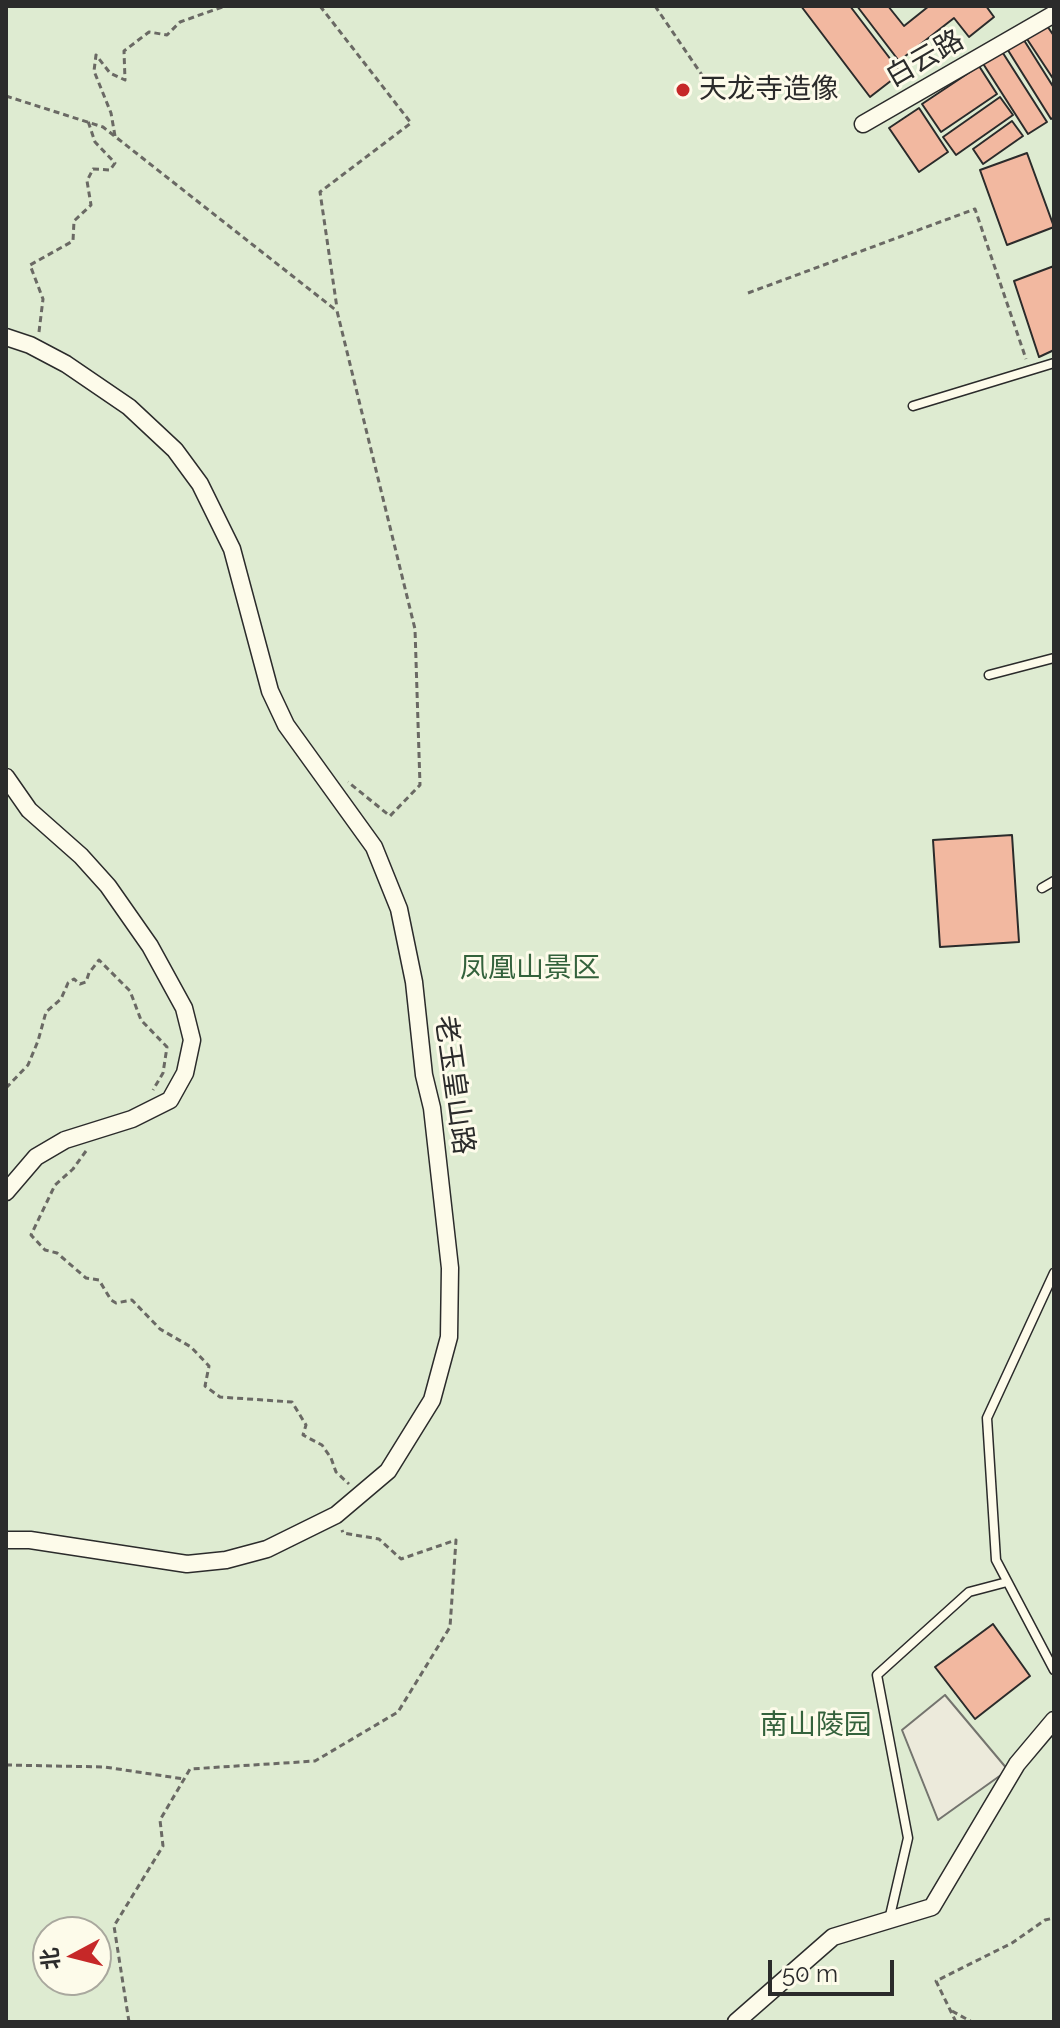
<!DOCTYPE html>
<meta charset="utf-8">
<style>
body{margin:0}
#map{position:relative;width:1060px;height:2028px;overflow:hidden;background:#fdfbea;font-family:Raleway,"Noto Sans SC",sans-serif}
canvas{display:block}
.frame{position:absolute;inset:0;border:8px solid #2b2b2b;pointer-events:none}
.north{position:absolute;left:32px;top:1916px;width:80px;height:80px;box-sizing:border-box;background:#fdfbea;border:2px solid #a9a89e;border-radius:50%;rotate:263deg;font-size:22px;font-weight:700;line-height:32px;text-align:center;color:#2b2b2b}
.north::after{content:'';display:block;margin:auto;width:28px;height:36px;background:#c62828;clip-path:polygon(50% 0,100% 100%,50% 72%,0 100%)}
.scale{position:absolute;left:768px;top:1960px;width:126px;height:36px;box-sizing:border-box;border:4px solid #2b2b2b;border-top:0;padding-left:10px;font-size:24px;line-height:28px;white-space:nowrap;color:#2b2b2b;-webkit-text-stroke:6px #fdfbea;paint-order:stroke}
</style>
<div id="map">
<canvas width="1060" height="2028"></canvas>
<div class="frame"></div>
<div class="north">北</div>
<div class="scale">50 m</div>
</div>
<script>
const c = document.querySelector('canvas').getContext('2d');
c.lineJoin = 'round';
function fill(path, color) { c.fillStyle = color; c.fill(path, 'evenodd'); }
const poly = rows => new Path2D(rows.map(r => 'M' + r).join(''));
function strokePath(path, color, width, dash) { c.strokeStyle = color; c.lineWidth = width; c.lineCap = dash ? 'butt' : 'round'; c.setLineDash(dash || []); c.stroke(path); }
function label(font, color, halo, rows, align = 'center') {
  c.font = font + ' Raleway,"Noto Sans SC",sans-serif'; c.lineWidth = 6; c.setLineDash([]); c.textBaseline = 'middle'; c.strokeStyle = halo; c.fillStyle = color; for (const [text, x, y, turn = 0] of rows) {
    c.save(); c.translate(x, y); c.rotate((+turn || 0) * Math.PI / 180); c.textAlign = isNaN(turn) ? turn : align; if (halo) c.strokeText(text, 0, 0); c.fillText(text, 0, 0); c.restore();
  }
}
const green = poly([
 [6,6,1054,6,1054,2022,6,2022,6,6],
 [48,1932,96,1932,96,1980,48,1980,48,1932]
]);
fill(green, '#deebd1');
strokePath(green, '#74746e', 2);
const parking = poly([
 [945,1695,1008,1770,938,1820,902,1730,945,1695]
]);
fill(parking, '#eceadb');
strokePath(parking, '#74746e', 2);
const building = poly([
 [801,6,850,6,901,73,870,97,801,6],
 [857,6,888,6,904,26,929,6,986,6,994,17,969,37,954,18,899,61,857,6],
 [1043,20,1054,36,1054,80,1023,33,1043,20],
 [1022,37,1054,88,1054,117,1051,119,1006,47,1022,37],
 [1001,50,1047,122,1028,134,982,62,1001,50],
 [979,66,997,94,941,132,922,104,979,66],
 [1000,97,1013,115,956,155,943,137,1000,97],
 [919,108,948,152,919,172,889,128,919,108],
 [1012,121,1023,136,983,164,973,149,1012,121],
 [1027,153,1054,227,1007,245,980,170,1027,153],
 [1054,266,1054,350,1039,357,1014,281,1054,266],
 [1012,835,1019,942,940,947,933,840,1012,835],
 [993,1624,1030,1676,975,1719,935,1667,993,1624]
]);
fill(building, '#f2b8a0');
strokePath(building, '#2b2b2b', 2);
const service = poly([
 [913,406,1054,363],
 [989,675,1054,658],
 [1042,888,1054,881],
 [1054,1273,987,1418,996,1560,1054,1670],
 [889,1920,908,1838,877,1675,969,1592,1007,1582]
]);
const minor = poly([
 [863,124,1054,14],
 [6,337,30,345,66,364,129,407,175,450,200,484,232,549,270,691,286,725,374,847,399,909,414,982,424,1075,432,1108,450,1268,449,1337,432,1400,388,1471,336,1515,267,1549,226,1560,187,1564,30,1540,6,1540],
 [6,777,29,810,81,856,108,886,150,946,184,1008,192,1040,185,1073,170,1100,132,1119,65,1140,36,1157,6,1192],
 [736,2022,833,1937,932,1907,1017,1764,1054,1720]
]);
strokePath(service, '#2b2b2b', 11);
strokePath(minor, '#2b2b2b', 19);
strokePath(poly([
 [320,6,411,123,320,192,337,308],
 [655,6,702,75],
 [6,96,103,127,337,311,415,629,420,785,390,816,348,782],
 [115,136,111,113,94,71,96,55,110,73,125,80,124,51,149,32,167,35,180,22,225,6],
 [748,293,975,209,1026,359],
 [39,332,43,299,30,265,73,241,74,221,91,205,87,181,93,169,110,170,115,163,95,142,88,121],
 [6,1088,28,1065,38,1041,46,1012,61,999,68,983,74,979,80,984,86,982,89,973,99,960,130,991,141,1020,167,1047,163,1073,153,1090],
 [86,1151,73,1169,55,1185,31,1235,45,1250,57,1253,86,1278,99,1280,111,1300,116,1303,132,1300,160,1329,191,1347,209,1366,205,1386,220,1397,292,1402,306,1425,303,1435,322,1445,331,1458,336,1472,349,1484],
 [6,1765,105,1767,184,1779],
 [952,2011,972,2022],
 [129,2022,114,1926,163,1846,160,1820,190,1769,315,1761,398,1712,450,1627,456,1540,401,1559,379,1539,343,1533,342,1530],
 [956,2022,936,1981,1012,1943,1045,1920,1054,1918]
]), '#6a6964', 3, [6, 4]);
strokePath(service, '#fdfbea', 8);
strokePath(minor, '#fdfbea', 16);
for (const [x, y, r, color] of [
 [683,90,8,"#c62828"]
]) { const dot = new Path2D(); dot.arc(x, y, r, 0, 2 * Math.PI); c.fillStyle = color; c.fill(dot); strokePath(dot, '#fdfbea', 3); }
label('28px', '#2b2b2b', '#fdfbea', [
 ["白云路",925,59,-30],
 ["老玉皇山路",454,1085,82]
]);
label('28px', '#2b2b2b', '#fdfbea', [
 ["天龙寺造像",699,90]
], 'left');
label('28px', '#34623c', '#fdfbea', [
 ["凤凰山景区",530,969],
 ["南山陵园",816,1726]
]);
</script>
